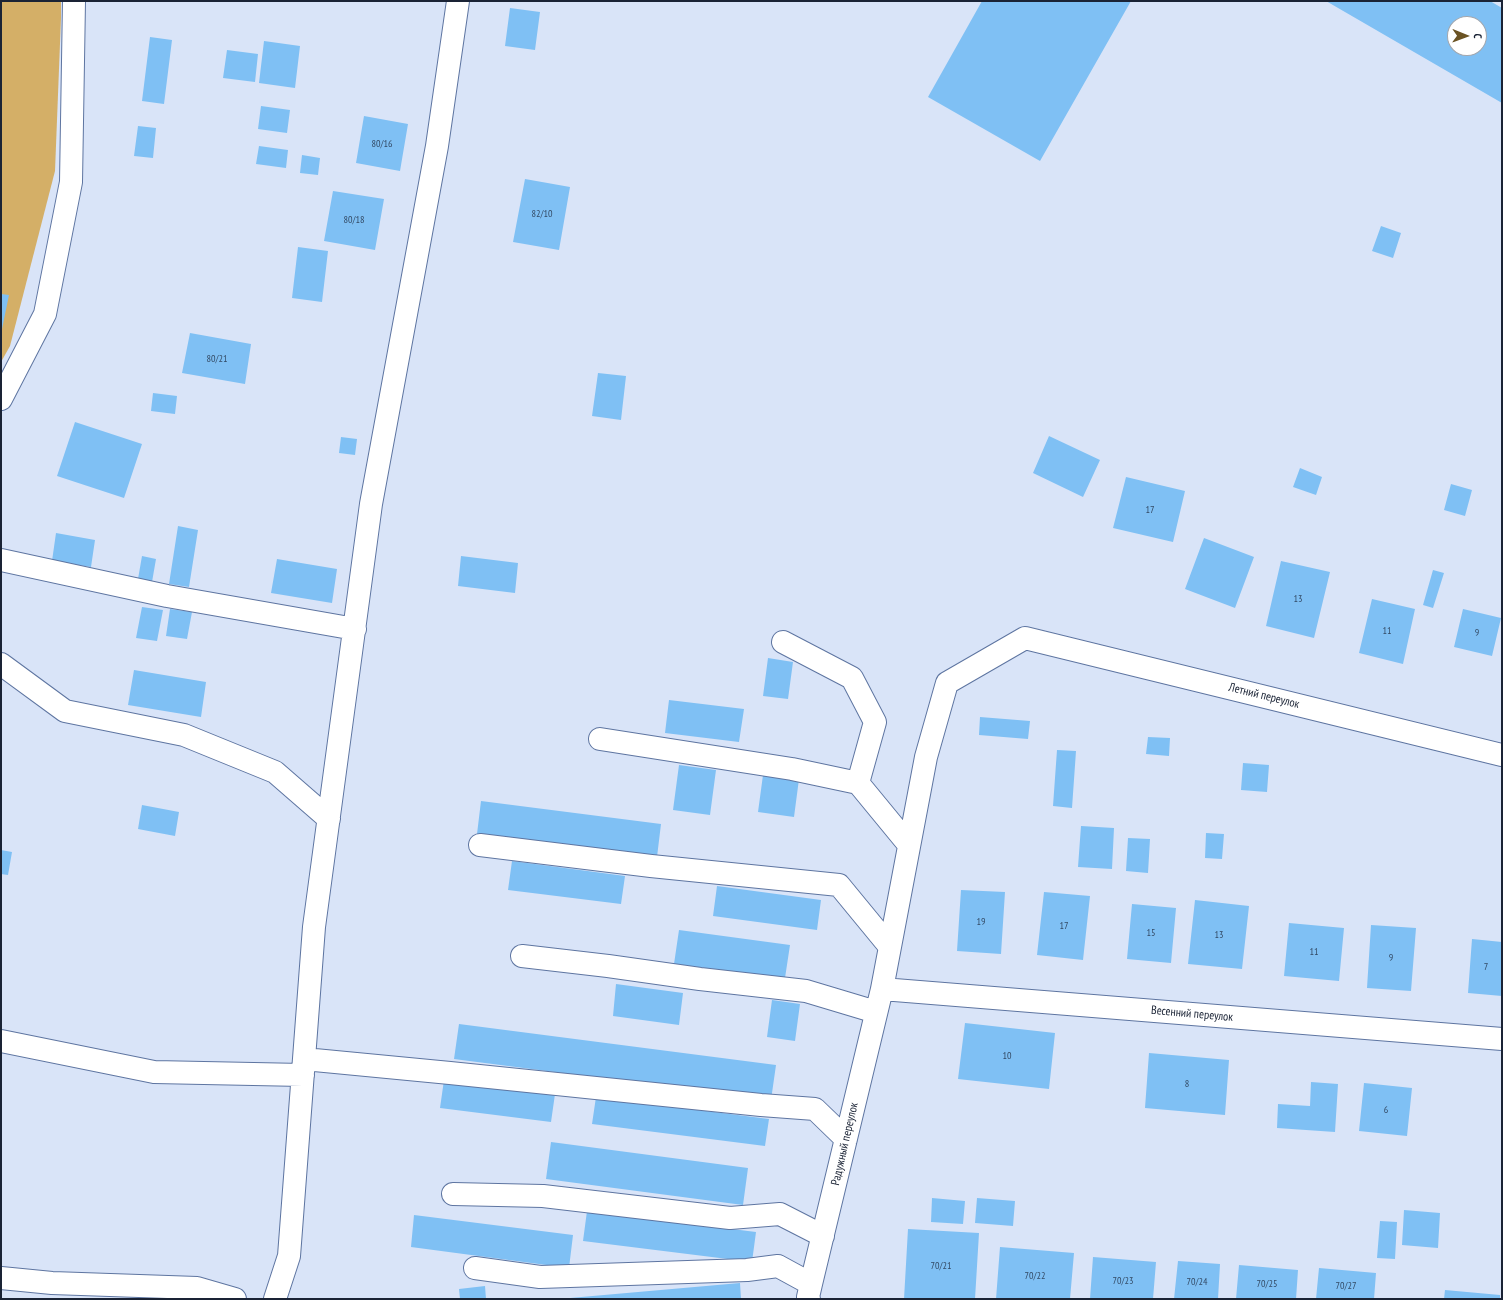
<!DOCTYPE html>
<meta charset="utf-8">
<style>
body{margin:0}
#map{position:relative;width:1503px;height:1300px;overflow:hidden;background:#d9e4f8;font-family:"PT Sans Narrow",sans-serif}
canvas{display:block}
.frame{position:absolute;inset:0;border:2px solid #1a2335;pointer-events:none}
.north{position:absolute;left:1447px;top:16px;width:40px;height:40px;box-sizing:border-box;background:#fff;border:1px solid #a3a7ae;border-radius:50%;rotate:91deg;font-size:11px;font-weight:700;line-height:16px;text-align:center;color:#1a2335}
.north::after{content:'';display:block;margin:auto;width:14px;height:18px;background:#6b5323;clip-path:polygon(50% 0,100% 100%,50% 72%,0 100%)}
</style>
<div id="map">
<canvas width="1503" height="1300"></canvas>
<div class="frame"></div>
<div class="north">С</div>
</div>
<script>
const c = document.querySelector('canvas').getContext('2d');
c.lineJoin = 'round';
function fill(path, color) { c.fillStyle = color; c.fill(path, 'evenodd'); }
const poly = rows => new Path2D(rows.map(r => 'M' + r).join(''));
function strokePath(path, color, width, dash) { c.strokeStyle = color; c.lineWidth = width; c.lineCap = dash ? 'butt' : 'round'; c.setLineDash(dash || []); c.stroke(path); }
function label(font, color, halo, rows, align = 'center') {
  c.font = font + ' "PT Sans Narrow",sans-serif'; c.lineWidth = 3.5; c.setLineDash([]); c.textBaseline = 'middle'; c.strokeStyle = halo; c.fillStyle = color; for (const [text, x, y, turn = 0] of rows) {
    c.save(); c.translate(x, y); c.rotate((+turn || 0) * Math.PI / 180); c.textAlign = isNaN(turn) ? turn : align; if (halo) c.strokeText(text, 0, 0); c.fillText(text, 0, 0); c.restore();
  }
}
fill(poly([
 [1,1,61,1,61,18,55,171,10,346,1,362]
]), '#d4af67');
fill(poly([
 [982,1,1131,1,1040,161,928,97],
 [1326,1,1490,1,1502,8,1502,103],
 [1455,24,1479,24,1479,48,1455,48],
 [510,8,540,12,535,50,505,46],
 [150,37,172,40,164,104,142,101],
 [264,41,300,46,295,88,259,83],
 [227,50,258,54,255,82,223,78],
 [261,106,290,110,287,133,258,129],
 [364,116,408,124,400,171,356,163],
 [138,126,156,128,153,158,134,156],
 [259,146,288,150,286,168,256,164],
 [302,155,320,158,318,175,300,173],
 [525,179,570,187,559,250,513,242],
 [333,191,384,199,375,250,324,241],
 [1381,226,1401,233,1393,258,1372,251],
 [298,247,328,251,322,302,292,298],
 [1,294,9,295,2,329,1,329],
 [190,333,251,344,245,384,182,373],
 [598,373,626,376,621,420,592,416],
 [153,393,177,396,175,414,151,411],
 [75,422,142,444,124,498,57,476],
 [1049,436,1100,460,1083,497,1033,473],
 [341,437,357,439,355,455,339,453],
 [1300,468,1322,477,1316,495,1293,487],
 [1126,477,1185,491,1173,542,1113,528],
 [1451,484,1472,490,1465,516,1444,510],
 [178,526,198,530,189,587,169,584],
 [56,533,95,540,91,567,52,561],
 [1204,538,1254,557,1235,608,1185,589],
 [142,556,156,559,152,582,138,579],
 [461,556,518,563,515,593,458,586],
 [277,559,337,569,332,603,271,593],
 [1281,561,1330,572,1314,638,1266,626],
 [1433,570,1444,573,1433,608,1423,605],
 [1372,599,1415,609,1403,664,1359,653],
 [142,607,163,610,157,641,136,638],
 [170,609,192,612,187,639,166,636],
 [1463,609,1501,618,1492,656,1454,647],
 [768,658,793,662,788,699,763,696],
 [134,670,206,682,201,717,128,705],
 [669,700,744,709,739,742,665,733],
 [980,717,1030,721,1028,739,979,735],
 [1148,737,1170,738,1169,756,1146,754],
 [1057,750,1076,751,1072,808,1053,806],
 [1243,763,1269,765,1267,792,1241,790],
 [679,765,716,770,710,815,673,810],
 [763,775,799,779,794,817,758,812],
 [481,801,661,824,657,857,477,834],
 [142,805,179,812,175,836,138,829],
 [1081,826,1114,828,1112,869,1078,867],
 [1206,833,1224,834,1222,859,1205,858],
 [1128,838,1150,839,1148,873,1126,871],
 [1,850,12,852,8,875,1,874],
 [512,861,625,876,621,904,508,890],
 [717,886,821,900,817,930,713,916],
 [961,890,1005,892,1001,954,957,951],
 [1044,892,1090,896,1083,960,1037,955],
 [1195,900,1249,906,1242,969,1188,964],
 [1132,904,1176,908,1171,963,1127,959],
 [1289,923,1344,928,1339,981,1284,976],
 [1371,925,1416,928,1411,991,1367,988],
 [679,930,790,945,785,978,674,964],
 [1472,939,1502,942,1502,996,1468,993],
 [616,984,683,993,679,1025,613,1016],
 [772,1000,800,1004,795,1041,767,1037],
 [965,1023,1055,1033,1049,1089,958,1079],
 [459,1024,776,1065,771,1100,454,1059],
 [1149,1053,1229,1060,1225,1115,1145,1108],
 [444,1080,555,1094,551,1122,440,1108],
 [1311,1082,1338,1084,1335,1132,1277,1128,1278,1104,1310,1106],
 [1364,1083,1412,1088,1407,1136,1359,1131],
 [596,1097,769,1119,765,1146,592,1124],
 [551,1142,748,1168,743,1205,546,1179],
 [932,1198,965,1201,963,1224,931,1222],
 [977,1198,1015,1201,1013,1226,975,1223],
 [1404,1210,1440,1213,1438,1248,1402,1245],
 [587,1211,756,1232,752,1262,583,1241],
 [414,1215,573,1235,569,1268,411,1247],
 [1380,1221,1397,1222,1395,1259,1377,1258],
 [908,1229,979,1233,975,1299,904,1299],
 [1000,1247,1074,1253,1070,1299,996,1299],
 [1093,1257,1156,1262,1153,1299,1090,1299],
 [1178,1261,1220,1264,1218,1299,1174,1299],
 [1239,1265,1298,1270,1296,1299,1236,1299],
 [1319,1268,1376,1273,1374,1299,1316,1299],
 [740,1283,741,1299,570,1299,570,1298],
 [485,1286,486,1299,460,1299,459,1289],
 [1445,1290,1500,1295,1500,1299,1444,1299]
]), '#7fc0f4');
const minor = poly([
 [1,399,45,314,71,182,74,1],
 [1,560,167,596,355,629],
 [783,642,852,678,875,722,858,783,909,845],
 [1,664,65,711,184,735,275,772,329,819],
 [600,739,792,769,858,783],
 [480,845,651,866,839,885,890,947],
 [522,956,608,966,700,979,806,991,876,1012],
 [882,989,1502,1039],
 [1,1041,154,1072,303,1075],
 [304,1059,450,1073,761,1105,815,1109,846,1139],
 [453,1194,543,1196,730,1218,780,1214,823,1236],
 [475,1268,540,1277,747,1270,778,1266,811,1284],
 [1,1278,52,1283,197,1288,235,1299],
 [275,1299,289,1256,314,927,371,504,437,146,458,1],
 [809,1299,808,1297,811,1284,882,989,926,757,947,683,1025,638,1502,755]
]);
strokePath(minor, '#5e75a1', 24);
strokePath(minor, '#fff', 22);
label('10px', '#334a65', null, [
 ["80/16",382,144],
 ["82/10",542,214],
 ["80/18",354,220],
 ["80/21",217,359],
 ["17",1150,510],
 ["13",1298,599],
 ["11",1387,631],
 ["9",1477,633],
 ["19",981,922],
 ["17",1064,926],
 ["15",1151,933],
 ["13",1219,935],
 ["11",1314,952],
 ["9",1391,958],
 ["7",1486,967],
 ["10",1007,1056],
 ["8",1187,1084],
 ["6",1386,1110],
 ["70/21",941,1266],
 ["70/22",1035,1276],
 ["70/23",1123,1281],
 ["70/24",1197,1282],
 ["70/25",1267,1284],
 ["70/27",1346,1286]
]);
label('12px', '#1a2335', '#fff', [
 ["Летний переулок",1264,696,14],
 ["Весенний переулок",1192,1014,5],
 ["Радужный переулок",845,1144,-77]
]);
</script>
